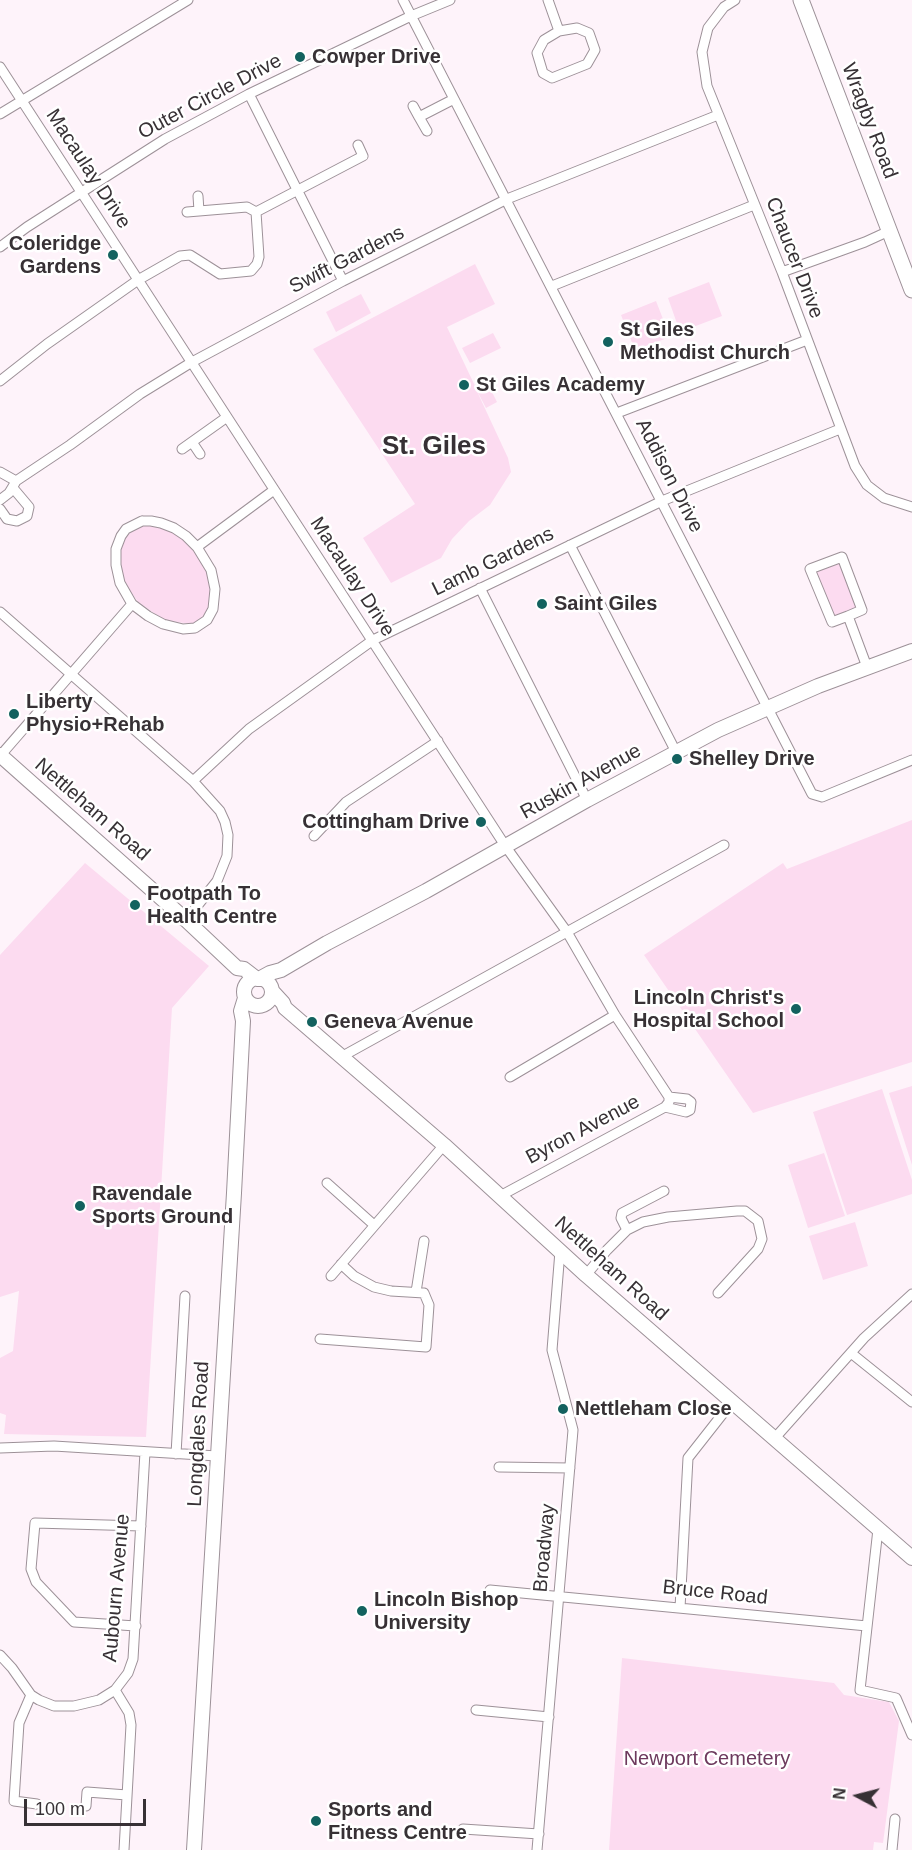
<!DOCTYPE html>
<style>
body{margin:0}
#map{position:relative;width:912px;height:1850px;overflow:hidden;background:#fef3fa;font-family:Helvetica,sans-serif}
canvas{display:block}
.north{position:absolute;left:828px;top:1766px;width:60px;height:60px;-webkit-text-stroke:4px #fff;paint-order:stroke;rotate:277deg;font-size:16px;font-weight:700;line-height:24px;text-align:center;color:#373135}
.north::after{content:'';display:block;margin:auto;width:21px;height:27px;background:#373135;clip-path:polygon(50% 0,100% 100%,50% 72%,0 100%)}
.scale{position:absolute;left:24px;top:1799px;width:122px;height:27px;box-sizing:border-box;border:3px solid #373135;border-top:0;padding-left:8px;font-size:18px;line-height:21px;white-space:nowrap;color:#373135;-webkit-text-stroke:4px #fff;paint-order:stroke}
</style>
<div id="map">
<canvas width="912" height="1850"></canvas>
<div class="north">N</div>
<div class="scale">100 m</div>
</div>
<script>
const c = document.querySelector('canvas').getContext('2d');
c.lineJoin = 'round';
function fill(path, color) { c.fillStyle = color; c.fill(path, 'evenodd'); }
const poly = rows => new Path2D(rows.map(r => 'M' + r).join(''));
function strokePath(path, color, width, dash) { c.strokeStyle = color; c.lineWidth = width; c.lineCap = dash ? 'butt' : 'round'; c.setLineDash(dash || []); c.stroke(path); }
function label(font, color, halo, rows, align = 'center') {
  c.font = font + ' Helvetica,sans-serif'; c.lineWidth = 5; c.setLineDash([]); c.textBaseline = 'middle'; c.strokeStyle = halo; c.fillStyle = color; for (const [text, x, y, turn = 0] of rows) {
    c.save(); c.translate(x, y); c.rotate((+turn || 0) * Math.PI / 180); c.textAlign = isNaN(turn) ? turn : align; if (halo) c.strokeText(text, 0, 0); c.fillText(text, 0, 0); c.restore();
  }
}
fill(poly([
 [475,264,495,304,447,327,475,386,486,380,497,402,486,408,475,387,508,458,511,472,490,505,469,521,452,539,441,558,391,583,363,538,415,504,313,349],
 [709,282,722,316,680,332,668,298],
 [361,294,371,313,336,332,326,312],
 [656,301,670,337,635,350,621,315],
 [493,333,501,348,470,363,462,348],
 [144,525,158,527,173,532,184,540,197,555,206,571,212,590,209,610,199,621,191,624,164,620,138,602,123,580,119,565,119,550,124,539,133,530],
 [842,557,862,610,832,622,810,569],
 [912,820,912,1062,753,1113,644,955,783,863,787,869],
 [85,863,209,966,172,1008,146,1437,4,1434,6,1415,0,1413,0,1358,13,1351,19,1291,0,1297,0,955],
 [912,1086,912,1165,889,1093],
 [882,1089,912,1180,912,1194,847,1215,813,1112],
 [824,1153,845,1216,808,1228,788,1165],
 [855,1222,868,1266,823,1280,809,1236],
 [622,1658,834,1683,844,1695,889,1702,899,1721,883,1843,874,1842,873,1850,609,1850]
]), '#fcdbf0');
const street = poly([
 [403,0,812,794,822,797,912,760],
 [548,0,559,31],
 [735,0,724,7,708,28,702,52,707,86,782,272,855,466,867,485,884,498,912,507],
 [577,28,589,33,595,50,587,64,552,78,543,73,537,53,544,40,559,31,577,28],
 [0,67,506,847,567,932,615,1015,669,1097,669,1102,665,1107],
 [249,94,343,281],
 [413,106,419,117],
 [0,114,188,0],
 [427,131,419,117,454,99],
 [198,196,199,211],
 [187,212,247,207,256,212],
 [0,247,27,227,165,139,249,94,411,16,450,0],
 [782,272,865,242,889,231],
 [552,286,754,205],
 [0,381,47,344,138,280,180,256,190,255,220,274,251,271,257,264,259,257,256,212,363,156,358,145],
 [617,413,807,340],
 [192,442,200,454],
 [182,449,227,417],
 [0,472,16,481],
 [16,481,70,445,140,394,192,362,343,281,507,199,718,115],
 [0,500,9,493,15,483],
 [0,509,7,519,17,521,27,516,29,507,13,488],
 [142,521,151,521,161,523,174,528,186,536,197,547,211,570,215,589,213,609,207,620,195,628,183,629,163,624,148,616,132,604,120,583,116,565,116,549,121,536,126,529,142,521],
 [570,545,676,752],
 [197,547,274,490],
 [480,588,587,800],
 [0,612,193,781,220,811,225,822,228,835,227,856,217,881,186,920],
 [848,616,832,622,810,569,842,557,862,610,848,616,867,667],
 [0,756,132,604],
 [193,781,249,729,373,640,662,501,840,429],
 [314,836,346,802,438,741],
 [341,1057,724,845],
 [510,1077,615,1015],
 [327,1183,374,1225],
 [500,1196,665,1107,686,1112,690,1110,691,1102,687,1099,669,1097],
 [627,1230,621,1218,622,1213,664,1191],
 [586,1275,607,1250,627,1230,643,1222,668,1217,737,1211,745,1211,758,1221,762,1239,758,1249,718,1293],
 [331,1276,444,1145],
 [416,1292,424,1241],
 [320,1339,426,1347,429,1305,424,1293,391,1291,374,1287,354,1276,341,1264],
 [851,1353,912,1402],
 [774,1439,864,1338,912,1294],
 [0,1448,54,1446,217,1456],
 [176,1454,185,1296],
 [499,1467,570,1468],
 [878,1529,860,1690,896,1698,912,1735],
 [490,1590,867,1626],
 [680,1608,688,1458,732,1402],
 [136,1626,74,1622,36,1582,31,1569,35,1523,141,1526],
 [0,1655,12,1668,31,1695,39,1700,54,1706,74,1706,99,1700,115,1690,128,1673,133,1659,145,1452],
 [115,1690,129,1713,131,1725,124,1850],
 [31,1695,19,1723,14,1801,37,1804],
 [476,1710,549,1717],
 [86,1806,87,1792,127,1795],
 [463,1829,539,1834],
 [537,1850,573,1430,552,1350,560,1251],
 [892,1850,895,1819]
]);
const secondary = poly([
 [0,755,186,920,237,968,244,969,257,979],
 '244 992a14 14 0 1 1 28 0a14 14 0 1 1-28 0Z',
 [259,979,270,973,281,970,327,943,426,891,587,800,718,730,818,686,912,651],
 [272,991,283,1003,285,1008,444,1145,586,1275,912,1558],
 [194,1850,234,1193,243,1021,241,1011,245,998]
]);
const primary = poly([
 [801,0,912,290]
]);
strokePath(street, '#9d9198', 11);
strokePath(secondary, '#9d9198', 16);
strokePath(primary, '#9d9198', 17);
strokePath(street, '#fff', 9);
strokePath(secondary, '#fff', 14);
strokePath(primary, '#fff', 15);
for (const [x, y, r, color] of [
 [300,57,6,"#13625f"],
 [113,255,6,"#13625f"],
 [608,342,6,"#13625f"],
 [464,385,6,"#13625f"],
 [542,604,6,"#13625f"],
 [14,714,6,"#13625f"],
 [677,759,6,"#13625f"],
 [481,822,6,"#13625f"],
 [135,905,6,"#13625f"],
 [796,1009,6,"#13625f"],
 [312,1022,6,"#13625f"],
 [80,1206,6,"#13625f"],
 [563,1409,6,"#13625f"],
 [362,1611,6,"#13625f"],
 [316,1821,6,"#13625f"]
]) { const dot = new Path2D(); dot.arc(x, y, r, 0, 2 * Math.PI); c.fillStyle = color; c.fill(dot); strokePath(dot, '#fff', 2); }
label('bold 20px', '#373135', '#fff', [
 ["Cowper Drive",312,57],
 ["Coleridge",101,244,"right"],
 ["Gardens",101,267,"right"],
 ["St Giles",620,330],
 ["Methodist Church",620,353],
 ["St Giles Academy",476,385],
 ["Saint Giles",554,604],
 ["Liberty",26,702],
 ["Physio+Rehab",26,725],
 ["Shelley Drive",689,759],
 ["Cottingham Drive",469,822,"right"],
 ["Footpath To",147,894],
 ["Health Centre",147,917],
 ["Lincoln Christ's",784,998,"right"],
 ["Hospital School",784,1021,"right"],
 ["Geneva Avenue",324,1022],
 ["Ravendale",92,1194],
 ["Sports Ground",92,1217],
 ["Nettleham Close",575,1409],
 ["Lincoln Bishop",374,1600],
 ["University",374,1623],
 ["Sports and",328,1810],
 ["Fitness Centre",328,1833]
], 'left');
label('20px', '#373135', '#fff', [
 ["Outer Circle Drive",210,97,-28],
 ["Wragby Road",869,121,69],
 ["Macaulay Drive",88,169,57],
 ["Chaucer Drive",794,258,69],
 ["Swift Gardens",347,260,-27],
 ["Addison Drive",669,476,63],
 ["Lamb Gardens",493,562,-26],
 ["Macaulay Drive",352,577,57],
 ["Ruskin Avenue",581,782,-29],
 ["Nettleham Road",92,810,41],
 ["Byron Avenue",583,1130,-28],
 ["Nettleham Road",611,1269,42],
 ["Longdales Road",199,1434,-87],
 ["Broadway",545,1548,-85],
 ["Aubourn Avenue",117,1588,-85],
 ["Bruce Road",715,1593,6]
]);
label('20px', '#6d395d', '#fff', [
 ["Newport Cemetery",707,1759]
]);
label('bold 26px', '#373135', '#fff', [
 ["St. Giles",434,447]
]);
</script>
